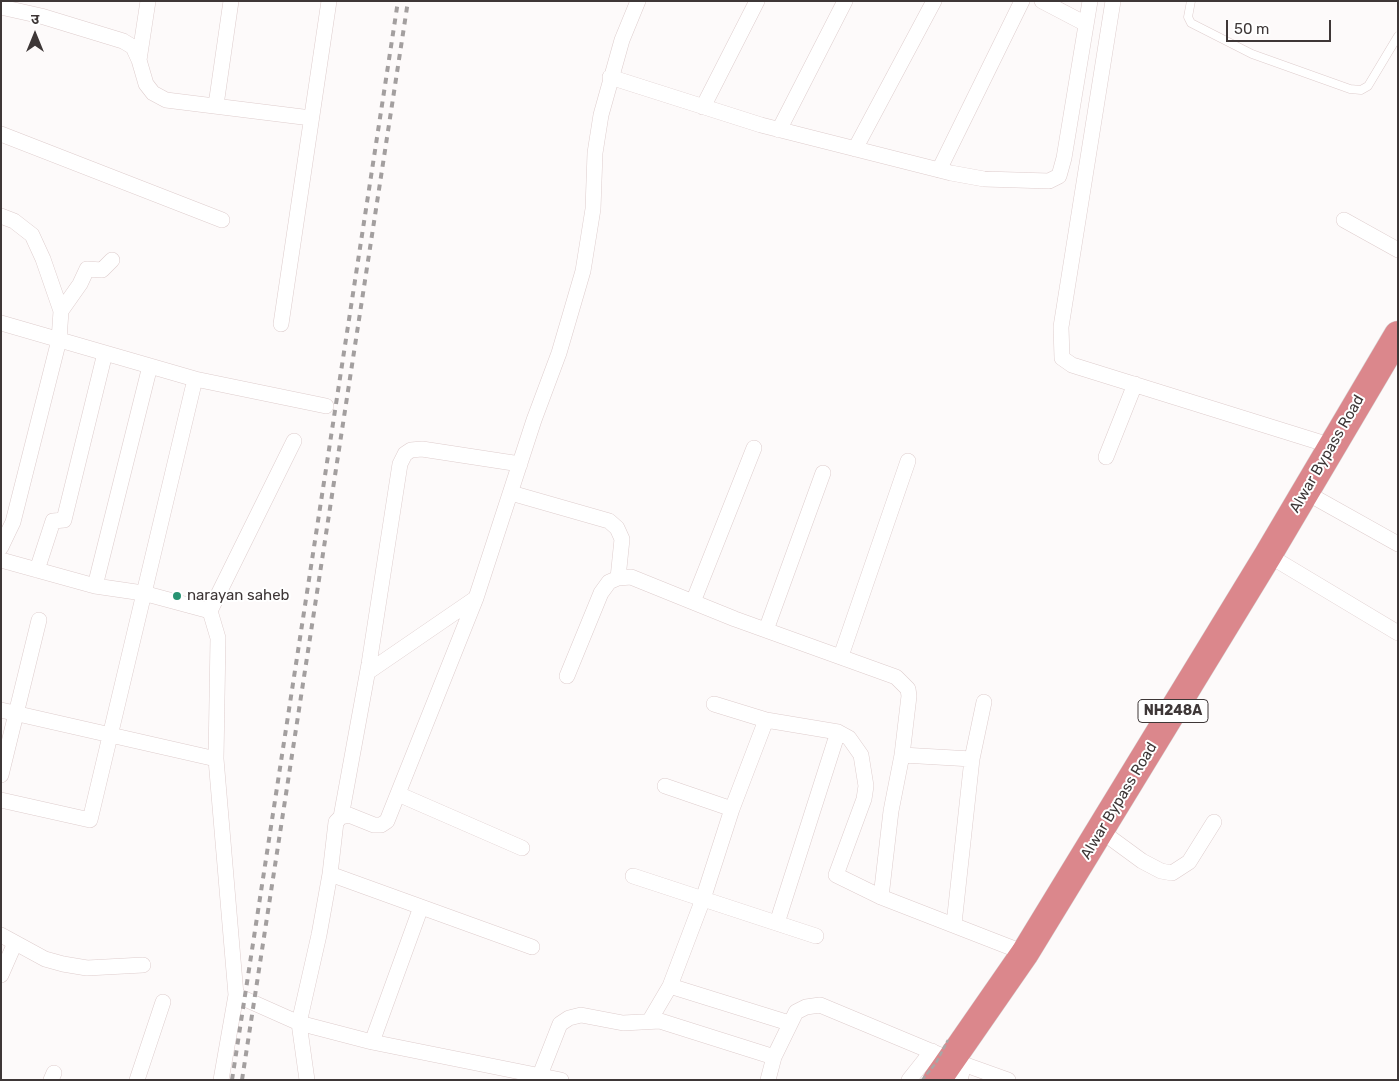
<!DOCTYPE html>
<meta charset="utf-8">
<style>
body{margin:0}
#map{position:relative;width:1399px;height:1081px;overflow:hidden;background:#fdfafa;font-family:Rubik,"Noto Sans Devanagari",sans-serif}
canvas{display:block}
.frame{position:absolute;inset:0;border:2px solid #3e3737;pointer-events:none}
.north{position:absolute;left:10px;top:10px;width:50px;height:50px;-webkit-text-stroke:4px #fff;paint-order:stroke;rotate:0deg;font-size:14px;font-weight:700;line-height:20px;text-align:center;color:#3e3737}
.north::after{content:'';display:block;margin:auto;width:18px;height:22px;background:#3e3737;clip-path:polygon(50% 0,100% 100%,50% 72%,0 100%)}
.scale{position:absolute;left:1226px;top:20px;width:105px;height:22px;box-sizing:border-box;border:2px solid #3e3737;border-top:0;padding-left:6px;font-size:15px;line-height:18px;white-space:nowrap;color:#3e3737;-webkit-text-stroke:4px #fff;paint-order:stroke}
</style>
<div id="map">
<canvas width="1399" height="1081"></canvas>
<div class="frame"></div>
<div class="north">उ</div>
<div class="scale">50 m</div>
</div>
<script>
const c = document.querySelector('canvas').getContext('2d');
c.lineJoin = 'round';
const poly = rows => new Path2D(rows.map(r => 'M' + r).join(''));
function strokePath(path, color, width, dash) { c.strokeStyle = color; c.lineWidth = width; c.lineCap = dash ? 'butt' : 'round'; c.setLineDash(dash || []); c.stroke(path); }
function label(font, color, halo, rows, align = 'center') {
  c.font = font + ' Rubik,sans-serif'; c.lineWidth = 4; c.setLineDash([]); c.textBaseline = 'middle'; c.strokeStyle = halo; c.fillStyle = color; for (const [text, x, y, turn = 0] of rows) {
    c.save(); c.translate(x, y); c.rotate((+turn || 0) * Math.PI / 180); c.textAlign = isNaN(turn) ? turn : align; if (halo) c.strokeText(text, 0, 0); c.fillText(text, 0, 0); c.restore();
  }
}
const lane = poly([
 [1191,1,1188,17,1191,23,1252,54,1350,89,1361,90,1368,86,1398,36]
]);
const street = poly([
 [1042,1,1086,24],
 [1113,1,1061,327,1062,358,1072,365,1332,446],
 [1,7,41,16,123,41,133,47,139,60,146,84,153,93,166,100,311,118],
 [139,60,148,1],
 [610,77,761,125,951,173,984,179,1049,181,1059,176,1064,158,1090,1],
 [216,105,231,1],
 [703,107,757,1],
 [779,130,845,1],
 [1,134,222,220],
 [855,149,934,1],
 [939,170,1022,1],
 [1,216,14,221,32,235,43,259,61,311,59,340,13,522,1,547],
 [1344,220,1398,250],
 [61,311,80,284,87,269,102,270,112,260],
 [1,323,195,379,326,406],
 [281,324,329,1],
 [1106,457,1135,384],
 [1305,492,1398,544],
 [511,493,609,521,617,528,622,539,618,578],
 [1268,555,1398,633],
 [1,560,95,586,143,593,210,611,218,638,216,759,236,995,221,1080],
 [37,570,53,521,64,520,105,353],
 [95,586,150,366],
 [693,602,754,448],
 [210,611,294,441],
 [766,630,823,473],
 [841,656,908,461],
 [368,672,476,598],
 [567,676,601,593,609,582,618,578,631,577,735,619,896,677,908,689,909,696,902,755,972,759],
 [714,704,766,720,838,732,849,738,861,755,866,786,864,799,836,875,881,897,1025,953],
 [1,710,216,759],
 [1,775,39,620],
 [665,786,732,809],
 [398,794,522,848],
 [1,800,90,820,195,379],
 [341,817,369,664,400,464,405,454,411,450,422,449,520,464],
 [1101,831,1142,861,1161,871,1172,873,1189,862,1214,822],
 [330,874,532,947],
 [633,876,816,936],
 [881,897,891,811,902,755],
 [777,923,838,732],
 [954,924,972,759,984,702],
 [1,935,45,959,63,964,87,968,143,965],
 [1,975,15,943],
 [670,986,789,1023],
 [236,995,299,1023,372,1042,561,1080],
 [650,1020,670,986,703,899,732,809,766,720],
 [372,1042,421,907],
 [540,1075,560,1024,569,1018,581,1015,623,1023,660,1021,774,1057],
 [51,1080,54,1073],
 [137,1080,163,1002],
 [307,1080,299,1023,319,935,330,874,336,822,341,817,349,815,374,825,381,825,387,821,476,598,534,420,559,353,583,271,593,209,595,153,601,115,622,40,638,1],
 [768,1080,774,1057,796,1012,806,1007,820,1005,952,1060,1008,1080],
 [909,1080,932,1051],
 [960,1080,964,1064]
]);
const highway = poly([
 [937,1080,1025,953,1268,555,1398,335]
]);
strokePath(lane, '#decdcd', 9);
strokePath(street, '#decdcd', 16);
strokePath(highway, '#d8d7d7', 29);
strokePath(lane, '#fff', 8);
strokePath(street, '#fff', 15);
strokePath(highway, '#db878c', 28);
strokePath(poly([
 [232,1080,398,1],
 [242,1080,408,1]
]), '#a39f9f', 4, [6, 6]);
strokePath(poly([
 [922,1080,936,1063,948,1040]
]), '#a9a5a5', 2.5, [5, 2.5]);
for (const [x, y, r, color] of [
 [177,596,5,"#289372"]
]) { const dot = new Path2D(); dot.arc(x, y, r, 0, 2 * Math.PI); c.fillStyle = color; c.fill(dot); strokePath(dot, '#fff', 2); }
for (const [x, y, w] of [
 [1173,711,70]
]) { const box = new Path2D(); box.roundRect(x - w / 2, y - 11.5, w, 23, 4); c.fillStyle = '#fff'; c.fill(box); strokePath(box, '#3e3737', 1); }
label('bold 14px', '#3e3737', null, [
 ["NH248A",1173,711]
]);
label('15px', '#3e3737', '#fff', [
 ["Alwar Bypass Road",1327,454,-60],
 ["Alwar Bypass Road",1119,801,-59]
]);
label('15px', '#3e3737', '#fff', [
 ["narayan saheb",187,596]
], 'left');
</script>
